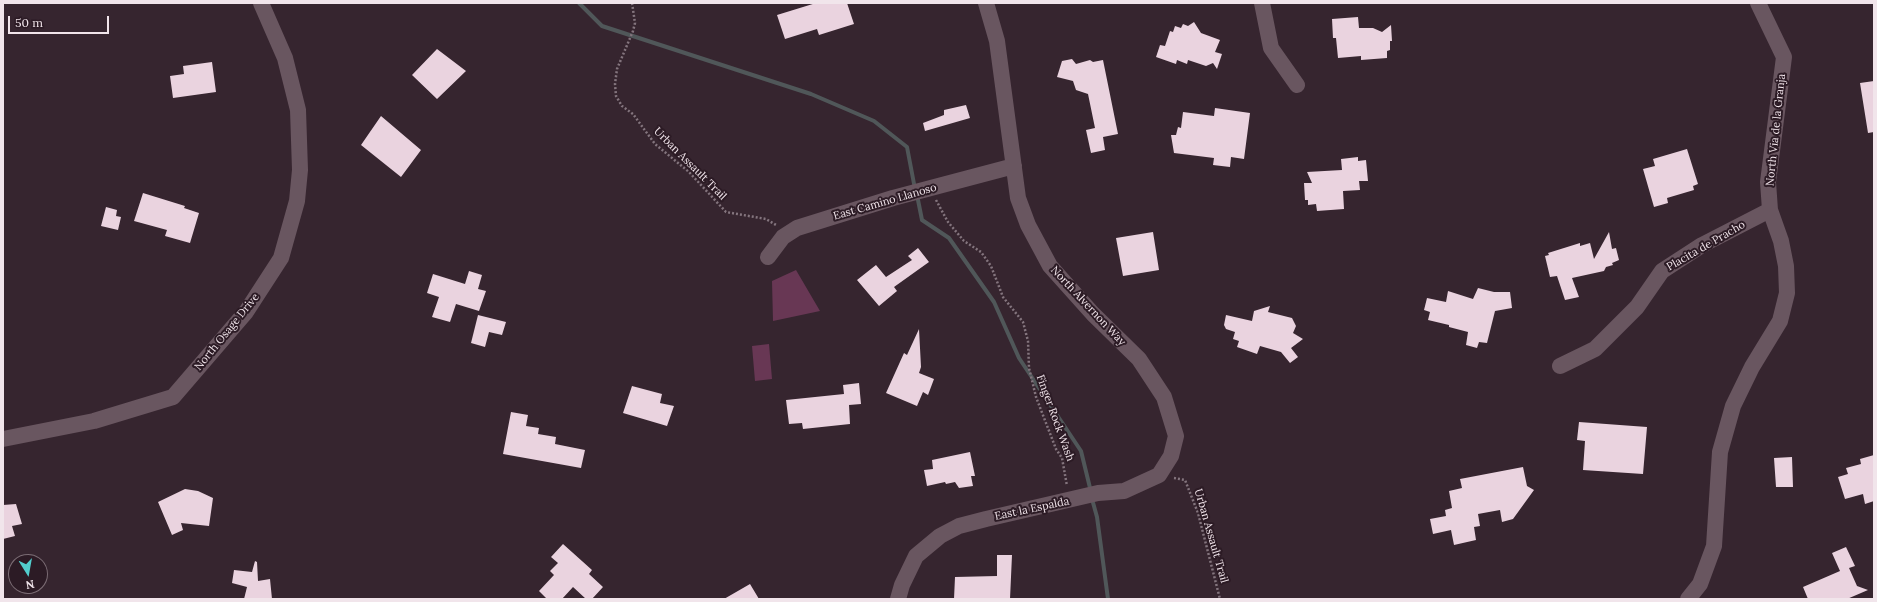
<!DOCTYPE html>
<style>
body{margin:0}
#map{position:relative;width:1877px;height:602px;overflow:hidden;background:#36252f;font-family:Lora,serif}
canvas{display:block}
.frame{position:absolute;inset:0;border:4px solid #f1e5eb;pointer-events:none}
.north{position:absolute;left:8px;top:554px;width:40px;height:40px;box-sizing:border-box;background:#2c1b25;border:1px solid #7b6c74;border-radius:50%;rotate:169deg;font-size:11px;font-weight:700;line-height:16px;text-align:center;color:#f1e5eb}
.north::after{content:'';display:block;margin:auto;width:14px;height:18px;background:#52cdcd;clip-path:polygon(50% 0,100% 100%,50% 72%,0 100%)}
.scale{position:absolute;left:8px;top:16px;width:101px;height:18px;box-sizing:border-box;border:2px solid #f1e5eb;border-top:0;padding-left:5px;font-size:12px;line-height:14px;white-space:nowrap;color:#f1e5eb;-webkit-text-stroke:3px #2c1b25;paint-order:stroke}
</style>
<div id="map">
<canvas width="1877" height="602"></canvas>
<div class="frame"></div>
<div class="north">N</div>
<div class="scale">50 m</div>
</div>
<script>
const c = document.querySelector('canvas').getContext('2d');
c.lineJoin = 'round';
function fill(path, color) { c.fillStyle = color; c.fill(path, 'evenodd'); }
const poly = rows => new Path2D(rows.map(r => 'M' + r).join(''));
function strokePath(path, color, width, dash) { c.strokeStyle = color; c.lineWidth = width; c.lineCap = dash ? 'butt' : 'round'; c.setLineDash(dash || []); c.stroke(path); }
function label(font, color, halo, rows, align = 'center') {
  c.font = font + ' Lora,serif'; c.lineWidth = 4; c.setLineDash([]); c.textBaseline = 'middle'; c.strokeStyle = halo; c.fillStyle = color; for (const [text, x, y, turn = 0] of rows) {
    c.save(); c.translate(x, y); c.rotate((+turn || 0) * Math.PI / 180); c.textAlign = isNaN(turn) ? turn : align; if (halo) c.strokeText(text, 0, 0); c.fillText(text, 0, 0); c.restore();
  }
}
fill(poly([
 [796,270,820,311,773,321,772,281],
 [769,344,772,379,755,381,752,346]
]), '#683754');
strokePath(poly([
 [579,3,602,26,811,94,874,121,907,147,915,189],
 [917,195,922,220,949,238,994,302,1019,358,1081,451,1091,492],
 [1092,499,1097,517,1108,599]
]), '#505759', 4);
fill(poly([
 [816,3,847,3,854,24,819,35,817,29,785,39,777,15],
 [1358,17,1359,28,1373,28,1382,32,1391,25,1392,41,1390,41,1390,50,1387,51,1387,58,1361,60,1361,56,1338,58,1336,38,1333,38,1332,19],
 [1194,22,1201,33,1220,40,1215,52,1222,54,1217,69,1213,63,1206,66,1188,60,1187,64,1177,60,1176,64,1156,57,1160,45,1165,46,1170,31,1173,32,1175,26,1181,28,1183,24,1188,26],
 [437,49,466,71,437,99,412,75],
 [1072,59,1076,64,1090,60,1093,62,1103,60,1118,134,1103,137,1105,150,1091,153,1086,130,1095,128,1088,94,1076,90,1073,81,1057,77,1062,61],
 [212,62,216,92,173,98,170,76,184,74,183,66],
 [1874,81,1874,132,1868,133,1860,83],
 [966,105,970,118,925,131,923,123,944,115,944,110],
 [1215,108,1250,113,1244,159,1231,157,1230,167,1213,165,1214,158,1174,153,1171,135,1176,135,1178,127,1181,128,1183,112,1214,116],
 [381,116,421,150,401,177,361,145],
 [1687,149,1698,184,1693,186,1694,190,1667,198,1668,203,1654,207,1643,169,1655,166,1653,159],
 [1358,157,1358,161,1366,160,1368,181,1359,181,1360,190,1343,191,1344,209,1317,211,1316,204,1308,205,1308,200,1305,200,1304,183,1312,183,1307,172,1342,170,1341,159],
 [143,193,185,206,184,208,199,213,190,243,165,236,167,230,134,221],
 [106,207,117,210,116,216,121,217,118,230,101,226],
 [1153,232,1159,270,1123,276,1116,238],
 [1609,232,1612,249,1616,248,1619,260,1612,263,1613,265,1606,267,1604,271,1572,278,1579,297,1565,300,1557,276,1550,277,1545,256,1549,255,1548,253,1580,243,1580,246,1590,243,1594,259],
 [918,248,929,262,894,287,897,291,879,306,857,280,876,265,886,277,912,260,908,256],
 [469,271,482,275,478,289,486,291,479,311,456,304,450,322,432,317,439,297,427,293,433,274,465,284],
 [1478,288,1494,292,1510,292,1512,308,1495,311,1487,343,1479,342,1477,348,1466,345,1468,332,1449,327,1449,325,1428,320,1430,312,1424,310,1427,298,1446,302,1448,291,1473,299],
 [1270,306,1268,312,1292,318,1296,326,1293,333,1303,339,1291,348,1298,357,1290,363,1281,352,1260,346,1257,354,1237,347,1239,341,1233,339,1235,332,1226,329,1224,325,1226,315,1252,321,1254,311],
 [478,315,506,322,502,335,489,332,485,347,471,343],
 [919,329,921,367,919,373,934,379,928,395,923,392,917,406,886,393,904,353,907,355],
 [859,383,861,404,849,405,850,424,803,429,802,423,789,424,786,400,844,394,843,385],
 [632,386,662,394,660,403,674,406,667,426,623,413],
 [511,412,528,415,526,426,539,428,538,434,556,437,555,444,585,450,581,468,503,454],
 [1579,422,1647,427,1643,474,1583,470,1585,441,1577,440],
 [970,452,975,476,971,476,973,486,959,488,955,482,946,484,945,482,927,486,924,470,933,469,932,460],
 [1874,455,1874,501,1865,504,1863,494,1845,499,1838,477,1848,474,1846,468,1861,464,1860,459],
 [1792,457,1793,487,1776,487,1774,458],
 [1523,467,1527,486,1534,490,1513,519,1502,522,1500,510,1478,514,1480,526,1474,527,1476,540,1454,545,1451,530,1433,534,1430,519,1446,516,1445,510,1452,508,1449,491,1462,488,1460,479],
 [185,489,198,491,213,498,209,526,181,523,183,530,172,535,158,502],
 [16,504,22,524,12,526,15,536,3,539,3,505],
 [563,544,592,570,589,574,603,587,592,599,586,599,573,587,562,599,547,599,539,591,554,575,550,571,558,563,551,557],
 [1846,547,1855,566,1849,568,1857,586,1868,590,1847,599,1808,599,1803,587,1840,571,1832,553],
 [997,555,1012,555,1010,599,954,599,955,577,997,576],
 [255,561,257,562,258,581,270,579,272,599,244,599,247,587,232,583,234,570,252,572],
 [750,584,759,599,724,599]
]), '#ead3df');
strokePath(poly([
 [632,3,635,23,633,31,617,69,615,84,616,96,622,106,633,114,655,144,689,172,726,212,766,219,776,225],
 [936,200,948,222,964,241,981,252,991,266,1003,297,1023,322,1028,341,1029,368,1036,397,1056,449,1062,458,1067,486],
 [1174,478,1185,480,1198,513,1220,599]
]), '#84757e', 2.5, [2, 2]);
strokePath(poly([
 [1262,3,1271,48,1297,85],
 [768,257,783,237,797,228,893,198,1014,166],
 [1560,366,1595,349,1637,307,1662,271,1702,245,1770,210],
 [3,439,94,421,173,397,246,312,281,258,297,201,300,170,298,110,285,58,261,3],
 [898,599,902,585,916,556,940,536,959,526,986,519,1098,493,1124,491,1159,475,1171,456,1176,436,1164,397,1139,359,1093,314,1050,266,1028,225,1018,198,997,41,986,3],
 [1688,599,1700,584,1714,546,1720,452,1733,406,1752,367,1780,321,1787,293,1786,266,1781,241,1770,210,1768,182,1784,57,1758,3]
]), '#695660', 16);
label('11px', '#f1e5eb', '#2c1b25', [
 ["North Via de la Granja",1776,130,-84],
 ["Urban Assault Trail",690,164,45],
 ["East Camino Llanoso",885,202,-16],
 ["Placita de Pracho",1706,246,-30],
 ["North Alvernon Way",1088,306,47],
 ["North Osage Drive",227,332,-51],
 ["Finger Rock Wash",1055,418,70],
 ["East la Espalda",1032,509,-12],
 ["Urban Assault Trail",1211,536,74]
]);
</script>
